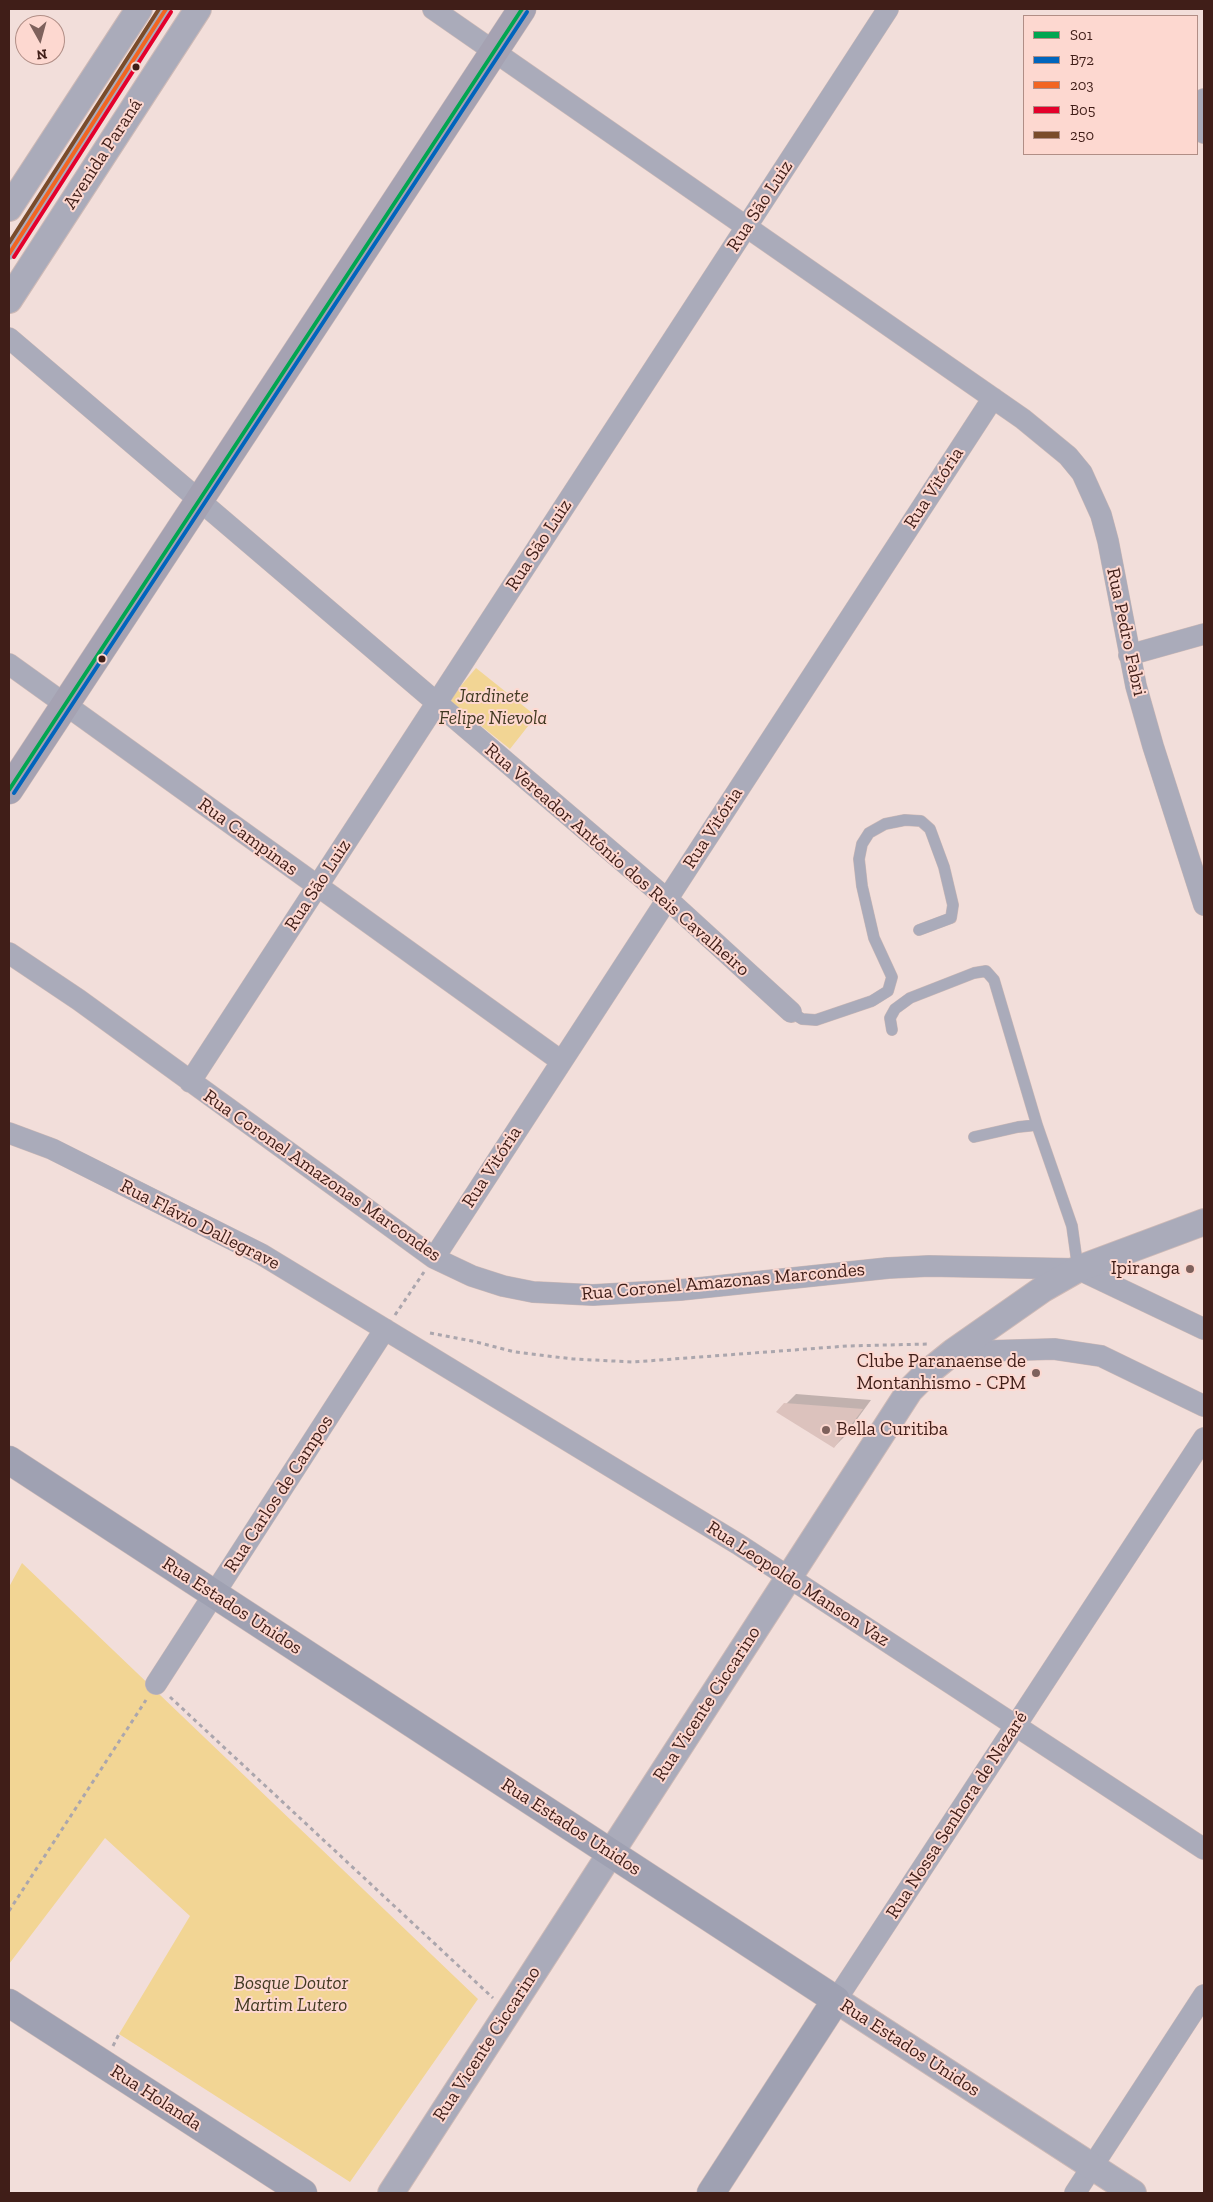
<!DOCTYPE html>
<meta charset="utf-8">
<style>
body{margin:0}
#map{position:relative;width:1213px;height:2202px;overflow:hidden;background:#f2deda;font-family:"Zilla Slab",serif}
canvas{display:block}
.frame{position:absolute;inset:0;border:10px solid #401e18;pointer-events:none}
.legend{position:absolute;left:1023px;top:15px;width:175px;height:140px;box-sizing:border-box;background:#fdd8d0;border:1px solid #b18e86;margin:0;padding:6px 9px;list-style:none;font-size:15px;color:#401e18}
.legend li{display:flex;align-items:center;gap:10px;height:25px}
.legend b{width:25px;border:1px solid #b18e86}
.north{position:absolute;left:15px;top:15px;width:50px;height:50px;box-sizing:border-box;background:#fdd8d0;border:1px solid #b18e86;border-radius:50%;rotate:173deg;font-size:14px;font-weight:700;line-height:20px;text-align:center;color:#401e18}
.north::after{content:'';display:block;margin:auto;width:18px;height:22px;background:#7e615c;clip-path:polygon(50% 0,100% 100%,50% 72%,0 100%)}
</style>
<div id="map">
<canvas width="1213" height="2202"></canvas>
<div class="frame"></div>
<ul class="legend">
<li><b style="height:6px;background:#00a651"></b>S01</li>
<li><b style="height:6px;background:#0065bd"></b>B72</li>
<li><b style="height:6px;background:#f26522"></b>203</li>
<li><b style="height:6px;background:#e4002b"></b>B05</li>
<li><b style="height:6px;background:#7a4b2a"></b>250</li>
</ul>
<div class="north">N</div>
</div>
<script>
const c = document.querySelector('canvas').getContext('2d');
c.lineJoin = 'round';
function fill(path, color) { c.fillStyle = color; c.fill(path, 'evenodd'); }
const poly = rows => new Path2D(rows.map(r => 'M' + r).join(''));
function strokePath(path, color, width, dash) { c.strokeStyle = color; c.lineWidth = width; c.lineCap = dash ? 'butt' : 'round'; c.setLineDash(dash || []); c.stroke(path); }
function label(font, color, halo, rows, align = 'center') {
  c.font = font + ' "Zilla Slab",serif'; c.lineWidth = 4; c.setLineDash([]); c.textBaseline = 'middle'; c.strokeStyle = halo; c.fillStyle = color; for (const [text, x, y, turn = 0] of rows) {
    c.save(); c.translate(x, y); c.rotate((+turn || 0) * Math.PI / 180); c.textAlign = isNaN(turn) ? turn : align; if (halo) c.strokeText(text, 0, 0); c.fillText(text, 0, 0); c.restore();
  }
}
fill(poly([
 [476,668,536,716,510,749,449,700],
 [22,1563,478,1999,350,2182,119,2034,190,1916,105,1838,9,1964,9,1587]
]), '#f2d594');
fill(poly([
 [796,1394,871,1400,844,1437,834,1447,778,1412]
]), '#0003');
fill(poly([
 [784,1403,863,1409,834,1448,776,1412]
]), '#dcc2bd');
const service = poly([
 [9,254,166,9],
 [791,1012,802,1019,816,1020,872,1001,888,991,892,977,874,938,862,886,859,859,862,844,869,833,885,824,905,820,921,821,930,829,944,867,953,905,951,918,919,930],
 [892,1030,890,1018,895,1009,910,998,974,973,986,971,994,980,1037,1125],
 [974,1137,1018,1127,1037,1125,1072,1226,1078,1269]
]);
const minor = poly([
 [433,9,1023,419,1068,456,1082,473,1101,515,1108,541,1136,686,1153,746,1204,905],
 [1204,99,1200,118,1204,133],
 [9,338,675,906,791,1012],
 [1129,655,1204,634],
 [9,664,561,1061],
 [9,953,79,1000,434,1258,472,1276,503,1286,533,1292,593,1295,680,1290,888,1268,929,1266,1078,1269,1204,1329],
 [190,1082,888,9],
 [9,1133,52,1149,261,1254,738,1544,1204,1849],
 [434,1258,993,398],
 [953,1352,1054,1349,1101,1356,1204,1406],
 [156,1684,385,1329],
 [836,2000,1204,1438],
 [1075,2193,1204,1995]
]);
const tertiary = poly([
 [9,208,139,9],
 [9,300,198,9],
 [836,2000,1133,2193],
 [391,2193,910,1390,927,1373,953,1352,1043,1289,1078,1269,1204,1222]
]);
const secondary = poly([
 [9,1460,836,2000,711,2193],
 [9,2003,303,2193]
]);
const primary = poly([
 [9,790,522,9]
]);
strokePath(service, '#cdb9b6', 12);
strokePath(minor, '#cdb9b6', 22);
strokePath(tertiary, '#cdb9b6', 28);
strokePath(secondary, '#cdb9b6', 29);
strokePath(primary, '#cdb9b6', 29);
strokePath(poly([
 [395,1315,424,1272],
 [430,1333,472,1341,515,1352,573,1359,633,1362,847,1346,928,1344],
 [170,1697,493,1998],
 [9,1911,146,1700],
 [113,2046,119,2034]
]), '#aba6ad', 3, [4, 4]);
strokePath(service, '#aaabba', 11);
strokePath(minor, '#aaabba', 21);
strokePath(tertiary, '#aaabba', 26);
strokePath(secondary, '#9fa1b2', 28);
strokePath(primary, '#a5a2b2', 28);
strokePath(poly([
 [9,790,522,9]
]), '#00a651', 4);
strokePath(poly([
 [14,793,527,12]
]), '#0065bd', 4);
strokePath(poly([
 [9,254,166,9]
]), '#f26522', 4);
strokePath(poly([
 [14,257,171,12]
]), '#e4002b', 4);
strokePath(poly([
 [9,243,159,9]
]), '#7a4b2a', 4);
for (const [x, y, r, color] of [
 [136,67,4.5,"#401e18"],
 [102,659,4.5,"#401e18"],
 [1190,1269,5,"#7e615c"],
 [1036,1373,5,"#7e615c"],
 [826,1430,5,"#7e615c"]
]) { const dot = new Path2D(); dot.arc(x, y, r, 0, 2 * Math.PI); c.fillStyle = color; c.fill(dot); strokePath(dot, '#fdd8d0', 2); }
label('19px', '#401e18', '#fdd8d0', [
 ["Avenida Paraná",103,154,-57],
 ["Rua São Luiz",760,206,-57],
 ["Rua Vitória",934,488,-57],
 ["Rua São Luiz",539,545,-57],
 ["Rua Pedro Fabri",1126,632,78],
 ["Rua Vitória",713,828,-57],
 ["Rua Campinas",248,837,36],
 ["Rua Vereador Antônio dos Reis Cavalheiro",617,860,41],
 ["Rua São Luiz",318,885,-57],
 ["Rua Vitória",492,1167,-57],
 ["Rua Coronel Amazonas Marcondes",322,1176,35],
 ["Rua Flávio Dallegrave",200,1225,27],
 ["Rua Coronel Amazonas Marcondes",723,1282,-5],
 ["Rua Carlos de Campos",279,1494,-57],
 ["Rua Leopoldo Manson Vaz",798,1584,33],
 ["Rua Estados Unidos",232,1606,33],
 ["Rua Vicente Ciccarino",707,1704,-57],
 ["Rua Nossa Senhora de Nazaré",957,1815,-57],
 ["Rua Estados Unidos",571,1827,33],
 ["Rua Vicente Ciccarino",487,2044,-57],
 ["Rua Estados Unidos",910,2048,33],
 ["Rua Holanda",156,2098,33]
]);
label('italic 19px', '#423a22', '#fdd8d0', [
 ["Jardinete",493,697],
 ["Felipe Nievola",493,719],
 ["Bosque Doutor",291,1984],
 ["Martim Lutero",291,2006]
]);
label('19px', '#401e18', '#fdd8d0', [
 ["Ipiranga",1180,1269],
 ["Clube Paranaense de",1026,1362],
 ["Montanhismo - CPM",1026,1384],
 ["Bella Curitiba",836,1430,"left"]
], 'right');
</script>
